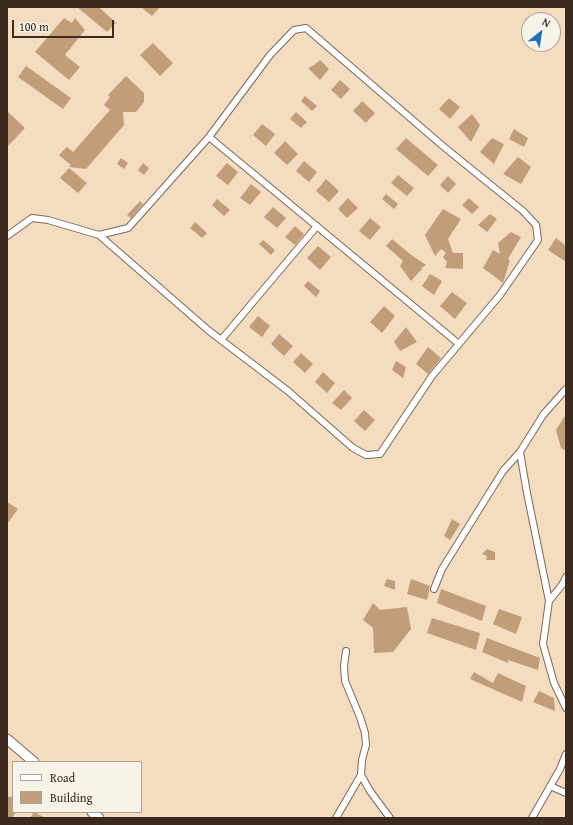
<!DOCTYPE html>
<style>
body{margin:0}
#map{position:relative;width:573px;height:825px;overflow:hidden;background:#f4dcc0;font-family:"Gentium Book Plus",serif}
canvas{display:block}
.frame{position:absolute;inset:0;border:8px solid #3b2a1e;pointer-events:none}
.legend{position:absolute;left:12px;top:761px;width:130px;height:52px;box-sizing:border-box;background:#f7f3e8;border:1px solid #aca397;margin:0;padding:5px 7px;list-style:none;font-size:12px;color:#3b2a1e}
.legend li{display:flex;align-items:center;gap:8px;height:20px}
.legend b{width:20px;border:1px solid #aca397}
.north{position:absolute;left:521px;top:12px;width:40px;height:40px;box-sizing:border-box;background:#f7f3e8;border:1px solid #aca397;border-radius:50%;rotate:30deg;font-size:11px;font-weight:700;line-height:16px;text-align:center;color:#3b2a1e}
.north::after{content:'';display:block;margin:auto;width:14px;height:18px;background:#1f6fb2;clip-path:polygon(50% 0,100% 100%,50% 72%,0 100%)}
.scale{position:absolute;left:12px;top:20px;width:102px;height:18px;box-sizing:border-box;border:2px solid #3b2a1e;border-top:0;padding-left:5px;font-size:12px;line-height:14px;white-space:nowrap;color:#3b2a1e;-webkit-text-stroke:3px #f7f3e8;paint-order:stroke}
</style>
<div id="map">
<canvas width="573" height="825"></canvas>
<div class="frame"></div>
<ul class="legend">
<li><b style="height:5px;background:#fff"></b>Road</li>
<li><b style="height:11px;background:#c19e79"></b>Building</li>
</ul>
<div class="north">N</div>
<div class="scale">100 m</div>
</div>
<script>
const c = document.querySelector('canvas').getContext('2d');
c.lineJoin = 'round';
function fill(path, color) { c.fillStyle = color; c.fill(path, 'evenodd'); }
const poly = rows => new Path2D(rows.map(r => 'M' + r).join(''));
function strokePath(path, color, width, dash) { c.strokeStyle = color; c.lineWidth = width; c.lineCap = dash ? 'butt' : 'round'; c.setLineDash(dash || []); c.stroke(path); }
fill(poly([
 [77,7,99,7,116,23,107,32],
 [141,7,160,7,152,16],
 [64,18,72,23,75,18,85,30,65,55,80,67,69,80,35,52],
 [153,43,173,63,160,76,140,55],
 [320,60,329,69,320,80,308,68,314,65],
 [26,66,71,98,63,109,18,77],
 [126,76,144,93,144,102,136,112,123,112,124,125,86,169,69,167,71,165,59,155,67,147,73,152,110,110,104,105,110,97,108,95],
 [340,80,350,89,341,99,331,90],
 [305,96,317,106,312,111,301,101],
 [449,98,460,107,450,119,439,109],
 [362,101,375,113,366,123,353,111],
 [7,111,25,128,7,147],
 [296,112,307,122,301,128,290,119],
 [472,114,480,125,471,142,458,127],
 [262,124,275,134,266,146,253,135],
 [514,129,528,138,524,147,509,139],
 [406,138,438,165,428,176,396,149],
 [492,138,504,144,494,164,480,152],
 [285,141,298,154,287,165,274,153],
 [518,157,531,167,521,184,503,174],
 [121,158,128,163,124,169,117,164],
 [304,161,317,172,309,182,296,171],
 [143,163,149,168,144,175,138,170],
 [227,163,238,172,228,185,216,176],
 [69,168,87,183,78,193,60,178],
 [398,175,414,188,407,196,391,183],
 [448,176,456,184,448,193,440,185],
 [326,179,339,191,329,202,316,191],
 [251,184,261,192,250,205,240,198],
 [386,194,398,204,394,209,382,199],
 [348,198,358,208,347,218,338,209],
 [469,198,479,207,472,214,462,205],
 [217,199,230,210,224,216,212,205],
 [140,201,143,204,131,218,127,215],
 [273,207,286,218,277,228,264,217],
 [443,209,461,219,448,239,453,253,463,253,463,269,445,268,447,262,443,257,446,253,441,249,435,256,425,235],
 [490,214,497,219,487,232,478,225],
 [370,218,381,227,370,240,359,231],
 [195,222,207,233,202,238,190,228],
 [295,226,304,234,295,245,285,237],
 [511,232,521,237,508,259,510,260,503,283,483,268,493,250,500,254,498,243],
 [556,238,566,246,566,262,548,250],
 [392,239,410,254,426,265,421,268,422,269,411,281,400,266,403,261,386,246],
 [263,240,275,250,271,255,259,244],
 [318,246,331,257,320,270,307,258],
 [430,274,442,281,434,295,422,286],
 [308,281,320,291,316,297,304,286],
 [452,292,467,303,455,319,440,306],
 [384,306,395,316,382,333,370,322],
 [258,316,270,326,262,337,249,327],
 [406,327,417,342,400,351,394,342],
 [279,334,293,346,284,356,271,344],
 [428,347,441,358,428,374,416,364],
 [301,353,313,364,305,373,293,362],
 [396,361,406,367,403,378,392,370],
 [323,372,335,383,327,393,315,382],
 [344,390,352,398,341,410,332,403],
 [364,410,375,420,365,431,354,421],
 [566,414,566,451,561,448,556,430],
 [7,502,18,509,7,524],
 [452,519,460,524,450,540,444,536],
 [487,549,495,552,495,560,486,560,487,556,482,554],
 [387,579,395,581,395,590,384,586],
 [411,579,430,586,427,600,407,594],
 [441,589,486,606,482,621,437,603],
 [373,603,380,610,407,607,411,629,393,652,374,653,373,628,363,620],
 [499,609,522,617,516,634,493,624],
 [432,618,480,633,476,650,427,633],
 [487,638,540,658,538,670,508,660,508,663,482,652],
 [474,672,493,683,498,673,526,686,522,702,470,679],
 [539,691,554,698,555,711,533,702],
 [9,796,13,798,13,812,16,812,12,818,7,818,7,799],
 [34,812,46,818,30,818]
]), '#c19e79');
const street = poly([
 [209,137,459,344],
 [7,236,32,218,48,220,99,235,208,330,288,391,353,448,366,455,380,454,432,376,500,295,538,240,536,225,523,211,444,147,306,28,294,30,270,55,209,137,128,228,99,235],
 [221,340,317,226],
 [520,452,527,493,549,601,543,644,554,683,566,708],
 [434,589,442,569,503,471,520,452,543,415,566,389],
 [549,601,562,585,566,577],
 [361,775,370,791,390,818],
 [550,786,566,793],
 [336,818,361,775,362,760,366,745,365,733,360,717,345,681,344,666,346,651],
 [532,818,560,769,566,754]
]);
const primary = poly([
 [7,739,34,762],
 [92,812,99,818]
]);
strokePath(street, '#7c6857', 8);
strokePath(primary, '#7c6857', 11);
strokePath(street, '#fff', 6);
strokePath(primary, '#fff', 9);
</script>
